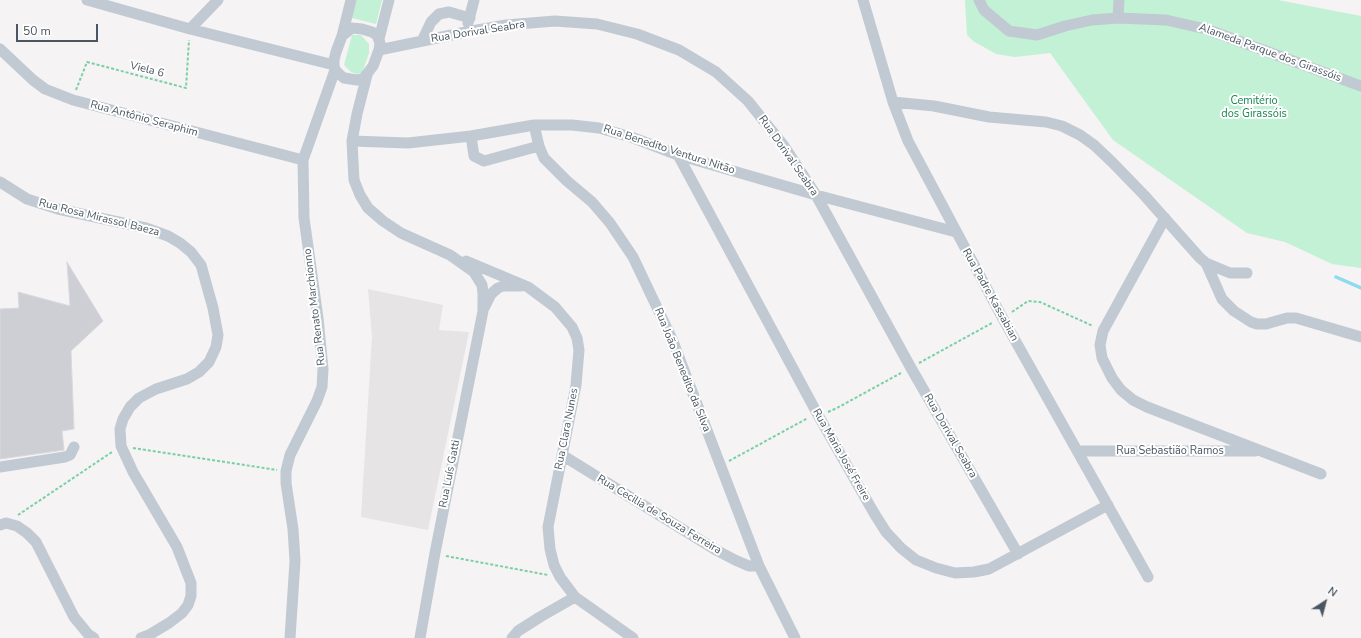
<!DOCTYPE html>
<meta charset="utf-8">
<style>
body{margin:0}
#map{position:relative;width:1361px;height:638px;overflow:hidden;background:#f5f3f3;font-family:"Nunito Sans",sans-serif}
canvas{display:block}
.north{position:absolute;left:1305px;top:582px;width:40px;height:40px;-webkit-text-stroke:3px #fff;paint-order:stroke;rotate:36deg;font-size:11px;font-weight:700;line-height:16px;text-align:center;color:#4a5661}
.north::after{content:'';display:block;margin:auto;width:14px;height:18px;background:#4a5661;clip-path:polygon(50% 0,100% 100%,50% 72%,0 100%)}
.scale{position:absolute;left:16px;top:24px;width:82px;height:18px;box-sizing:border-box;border:2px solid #4a5661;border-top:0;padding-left:5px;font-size:12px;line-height:14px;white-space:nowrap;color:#4a5661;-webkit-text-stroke:3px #fff;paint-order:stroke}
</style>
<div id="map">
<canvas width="1361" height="638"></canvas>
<div class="north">N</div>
<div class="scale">50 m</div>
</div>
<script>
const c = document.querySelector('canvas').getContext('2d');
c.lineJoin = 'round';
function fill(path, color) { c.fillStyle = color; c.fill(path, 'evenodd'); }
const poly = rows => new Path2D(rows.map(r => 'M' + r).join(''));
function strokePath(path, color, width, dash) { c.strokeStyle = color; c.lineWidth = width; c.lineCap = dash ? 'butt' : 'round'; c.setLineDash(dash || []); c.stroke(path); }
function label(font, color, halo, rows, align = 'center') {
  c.font = font + ' "Nunito Sans",sans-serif'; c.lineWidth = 4; c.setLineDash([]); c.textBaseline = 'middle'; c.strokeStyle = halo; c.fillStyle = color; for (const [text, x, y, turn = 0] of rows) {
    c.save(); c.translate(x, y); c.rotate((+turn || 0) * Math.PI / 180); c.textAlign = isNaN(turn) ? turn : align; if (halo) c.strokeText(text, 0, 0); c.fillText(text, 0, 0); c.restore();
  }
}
fill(poly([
 [368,289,443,305,439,330,469,332,428,530,361,517,372,336]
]), '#e6e4e5');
fill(poly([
 [353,0,382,0,376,24,348,17],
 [965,0,1278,0,1361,16,1361,268,1332,264,1285,242,1247,233,1113,140,1050,53,1015,57,996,54,973,41,967,35],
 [352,35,361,35,369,44,369,53,362,73,357,74,351,72,344,65]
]), '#c3f1d5');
strokePath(poly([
 [1336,277,1361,288]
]), '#90daee', 3.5);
const building = poly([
 [67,262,103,321,71,351,74,429,62,431,64,450,0,459,0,309,19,308,18,292,70,306,67,262]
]);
fill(building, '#cdcfd5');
strokePath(building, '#d7d9de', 1);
strokePath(poly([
 [76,90,87,62,186,88,189,40],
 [1012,312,1028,301,1040,302,1093,326],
 [919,363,992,323],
 [828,412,837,408,901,373],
 [133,448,277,470],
 [729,461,808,418],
 [18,515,112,452],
 [446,556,548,575]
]), '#7ad0a6', 2, [3, 2]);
strokePath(poly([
 [87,0,190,29,334,65],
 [863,0,893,102,908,141,1002,317,1148,577],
 [979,0,984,10,1009,31,1037,35,1065,26,1092,20,1118,18,1166,20,1206,29,1361,86],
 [1118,18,1119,0],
 [468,23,474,0],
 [352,28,362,29,372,32,377,35,380,43,379,50,373,66,363,79,357,80,344,78,339,74,335,70,334,65,334,60,336,52,342,36,352,28],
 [190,29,218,0],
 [342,36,351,0],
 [379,39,389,0],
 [422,41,431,22,439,14,449,12,470,18],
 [0,49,33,80,45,89,73,100,303,160],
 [379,50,466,32,506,25,555,21,597,24,637,34,679,50,716,72,748,101,784,146,816,195,911,368,1018,554],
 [367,75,357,114,352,141,354,180,360,195,368,208,383,221,401,233,450,255,474,272,482,285,483,293,483,311,435,553,420,638],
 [893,102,934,106,989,117,1046,122,1062,126,1080,135,1094,145,1112,162,1144,195,1200,258,1206,263,1230,273,1247,273],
 [534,125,539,146,544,158,567,181,592,202,610,223,633,257,672,339,759,566,795,638],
 [471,136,474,156,484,161,539,146],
 [352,141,408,143,471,136,534,125,572,125,599,128,631,137,678,155,816,195,956,232],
 [678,155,818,415,874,513,886,532,901,548,916,560,936,568,955,573,974,572,989,569,1108,505],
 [0,182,27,199,58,209,146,228,168,236,180,243,191,252,201,265,213,308,218,335,216,347,209,362,199,372,187,379,156,389,139,398,130,407,123,419,120,429,121,446,133,472,177,547,191,583,191,596,188,605,182,613,169,623,149,635,141,638],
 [1165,218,1103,331,1100,345,1102,358,1112,378,1121,390,1133,400,1147,407,1321,474],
 [466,261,528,287,555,307,572,327,577,338,579,350,576,385,548,527,550,549,554,565,560,577,575,597,633,638],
 [1206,263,1222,299,1234,311,1251,322,1257,324,1266,324,1287,318,1296,318,1361,337],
 [484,308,491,294,498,288,503,286,521,286],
 [1078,451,1255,451],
 [562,455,716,550,735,560,749,566,759,566],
 [0,467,65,457,70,455,74,447],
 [0,525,6,523,17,526,27,533,36,542,74,617,88,634,94,638],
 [290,638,295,561,293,529,286,483,286,471,290,455,317,401,322,387,323,369,318,318,304,218,303,160,335,70],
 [512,638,518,631,540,617,575,597]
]), '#c1cad2', 11);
label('11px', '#4a5661', '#fff', [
 ["Rua Dorival Seabra",478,32,-9],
 ["Alameda Parque dos Girassóis",1270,53,20],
 ["Viela 6",147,70,14],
 ["Rua Antônio Seraphim",144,119,15],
 ["Rua Benedito Ventura Nitão",669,150,18],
 ["Rua Dorival Seabra",788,156,55],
 ["Rua Rosa Mirassol Baeza",99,218,14],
 ["Rua Padre Kassabian",990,295,61],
 ["Rua Renato Marchionno",315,307,-97],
 ["Rua João Benedito da Silva",682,370,68],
 ["Rua Clara Nunes",567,429,-79],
 ["Rua Dorival Seabra",950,436,60],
 ["Rua Sebastião Ramos",1170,451],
 ["Rua Maria José Freire",841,455,60],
 ["Rua Luís Gatti",450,474,-79],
 ["Rua Cecilia de Souza Ferreira",659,515,31]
]);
label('11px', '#17864f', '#fff', [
 ["Cemitério",1254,101],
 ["dos Girassóis",1254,114]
]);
</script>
